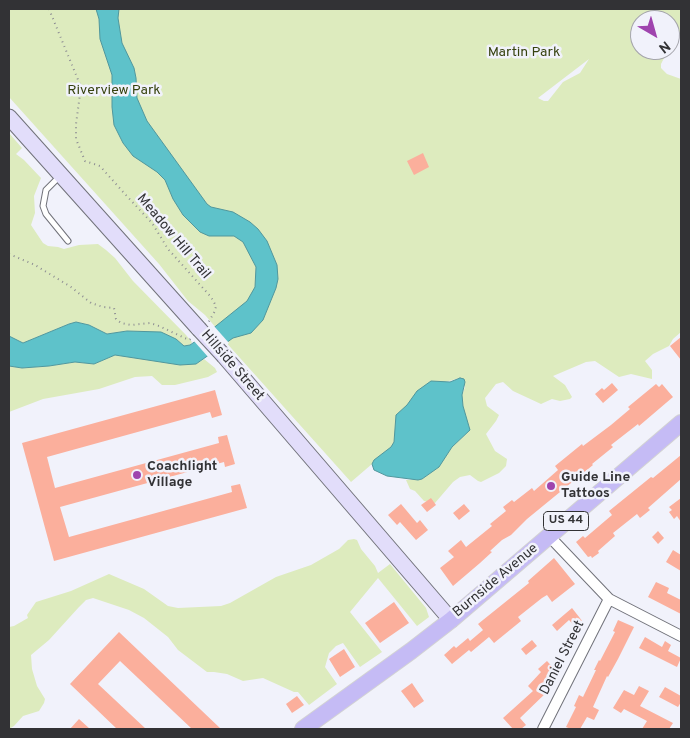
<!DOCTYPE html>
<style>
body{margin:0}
#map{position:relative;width:690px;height:738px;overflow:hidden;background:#f1f2fb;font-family:Overpass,sans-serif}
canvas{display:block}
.frame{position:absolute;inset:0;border:10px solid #323235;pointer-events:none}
.north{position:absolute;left:630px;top:10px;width:50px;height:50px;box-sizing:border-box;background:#f1f2fb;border:1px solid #a5a5ac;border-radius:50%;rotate:142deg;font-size:14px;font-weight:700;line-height:20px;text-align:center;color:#323235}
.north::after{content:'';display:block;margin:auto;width:18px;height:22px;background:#9f44ae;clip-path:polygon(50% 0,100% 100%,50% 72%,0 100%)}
</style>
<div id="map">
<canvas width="690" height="738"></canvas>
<div class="frame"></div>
<div class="north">N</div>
</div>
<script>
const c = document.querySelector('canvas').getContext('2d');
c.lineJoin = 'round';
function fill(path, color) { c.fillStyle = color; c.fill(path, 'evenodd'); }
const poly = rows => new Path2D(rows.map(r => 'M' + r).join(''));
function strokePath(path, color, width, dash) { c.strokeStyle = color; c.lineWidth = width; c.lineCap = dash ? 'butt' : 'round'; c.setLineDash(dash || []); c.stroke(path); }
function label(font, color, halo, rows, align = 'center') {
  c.font = font + ' Overpass,sans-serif'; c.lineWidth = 5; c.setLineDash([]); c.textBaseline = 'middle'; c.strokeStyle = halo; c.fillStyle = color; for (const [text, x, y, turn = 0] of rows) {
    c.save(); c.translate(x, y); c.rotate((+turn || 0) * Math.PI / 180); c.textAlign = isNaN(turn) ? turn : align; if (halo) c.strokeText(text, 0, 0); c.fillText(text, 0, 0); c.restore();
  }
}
fill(poly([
 [9,9,681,9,681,31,670,47,670,20,640,20,640,50,668,50,661,64,661,68,667,74,681,79,681,332,673,339,669,346,653,354,645,361,652,370,652,379,631,374,619,377,595,361,586,362,553,376,565,385,572,397,570,399,560,401,552,399,541,404,513,391,503,382,496,384,485,398,487,406,499,415,496,421,486,434,495,451,507,459,506,466,499,473,481,482,478,481,470,475,460,477,453,482,435,503,424,501,415,491,410,489,406,480,422,479,437,468,452,447,469,431,469,425,372,464,351,482,223,339,224,337,205,315,188,301,159,264,9,97],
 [589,59,580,73,563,82,548,101,544,101,538,98],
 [460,378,465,387,462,395,445,382],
 [9,133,22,148,16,154,24,160,41,178,34,196,35,213,31,225,43,243,48,246,58,247,64,249,79,245,98,244,106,250,115,258,133,281,186,335,192,342,190,345,184,346,176,339,164,334,127,331,107,334,89,325,76,322,69,324,23,343,9,336],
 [115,355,196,364,204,359,215,368,217,372,208,377,175,385,162,385,152,376,135,377,99,389,43,399,9,412,9,366,22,368,49,366,75,362,94,364],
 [354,539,357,540,361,549,375,566,378,573,390,564,426,608,429,617,417,626,378,578,350,612,382,652,360,667,343,643,336,646,329,653,325,667,337,684,309,705,298,692,294,692,263,678,243,681,227,674,214,672,207,672,178,650,168,637,144,618,129,610,93,598,86,600,79,607,49,640,31,655,32,669,37,686,45,699,44,703,39,711,23,716,14,726,9,729,9,627,14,626,28,618,27,615,36,602,71,591,109,574,144,589,168,606,178,608,221,606,230,603,276,577,311,565,339,549,348,540]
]), '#ddebbe');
const water = poly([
 [96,9,119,9,118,18,122,43,134,68,136,78,137,98,147,121,207,204,211,207,233,212,250,222,258,229,267,241,277,265,278,279,276,288,263,320,251,333,233,338,196,364,180,365,115,355,94,364,75,362,49,366,22,368,9,366,9,336,23,343,69,324,76,322,89,325,107,334,127,331,161,332,176,339,184,346,190,345,206,334,247,301,255,287,256,267,243,242,234,236,209,236,200,232,183,215,173,199,165,180,157,172,133,156,123,143,114,125,112,107,112,75,100,39,99,19,96,9],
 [460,378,464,379,465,382,462,395,463,406,470,430,452,447,439,467,422,479,418,480,387,476,374,470,372,464,374,460,391,447,394,442,396,415,407,405,417,391,431,381,450,382,460,378]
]);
fill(water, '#5ec2ca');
strokePath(water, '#51979d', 1);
fill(poly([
 [213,325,229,343,209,358,193,340]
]), '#f1f2fb');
fill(poly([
 [423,153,429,167,414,175,407,161],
 [681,337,681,360,670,346],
 [612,383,618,390,603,403,595,394,602,388,604,390],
 [656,384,659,387,662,384,673,397,639,426,638,424,611,445,613,447,592,464,593,465,527,519,511,535,502,540,490,551,492,552,480,563,453,586,440,568,454,557,448,551,461,540,466,547,492,526,490,524,506,511,503,507,512,500,514,502,532,488,534,491,558,470,555,466,582,444,583,446,611,425,630,409,628,407],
 [215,390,222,415,212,418,210,412,47,457,55,488,219,443,218,437,227,435,235,464,225,467,224,462,60,507,69,537,232,492,231,486,240,484,247,508,54,561,22,443],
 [681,455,681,479,648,508,650,510,640,518,637,514,613,533,615,536,598,551,599,553,592,558,591,556,588,557,576,542,583,536,585,538,612,515,609,511,651,477,653,478],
 [431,498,436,505,427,512,421,505],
 [681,498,681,522,677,516,674,519,669,512,672,510,669,507],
 [401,504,417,523,420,520,428,530,416,540,400,522,397,525,388,515],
 [464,504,470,511,459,520,453,513],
 [658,531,664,538,658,544,652,537],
 [673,550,681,555,681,571,666,562],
 [554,558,575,584,552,602,547,595,542,598,518,617,521,621,494,643,489,637,471,652,469,650,452,664,444,655,454,646,456,648,468,638,470,641,483,630,478,624,529,583,528,581],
 [656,582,669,588,667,593,681,600,681,614,648,597],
 [394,602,409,623,380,643,365,623],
 [572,608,583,622,576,628,569,620,557,631,552,625],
 [618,620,634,627,618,659,608,677,607,676,593,707,599,710,594,720,587,717,580,729,571,729,566,727,576,707,574,706,579,695,583,697,596,670,594,670,599,660,600,661,615,632,613,631],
 [119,632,221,729,192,729,120,661,98,684,146,729,117,729,70,684],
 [645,637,662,647,665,641,671,645,668,651,681,658,677,667,639,648],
 [532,640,537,646,526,655,521,649],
 [344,649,355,667,340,677,329,659],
 [547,661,557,672,543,684,549,690,520,718,526,725,521,729,513,729,503,718,533,691,528,686,541,672,538,669],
 [412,683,424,701,414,708,401,691],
 [639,686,649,691,640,706,673,723,669,729,642,729,647,721,624,709,621,713,613,708,624,690,634,695],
 [665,687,681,696,681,702,678,707,659,697],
 [297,696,304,705,292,713,286,704],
 [79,719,90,729,70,729]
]), '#fbaf9c');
const service = poly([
 [59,177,46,190,43,206,46,214,68,241]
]);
const minor = poly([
 [549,536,609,599,681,636],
 [543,729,609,599]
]);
const secondary = poly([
 [9,117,199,329],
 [224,356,451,620]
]);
const primary = poly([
 [303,729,411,651,451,620,681,423]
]);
strokePath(service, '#71727a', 7);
strokePath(minor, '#71727a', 12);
strokePath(secondary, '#71727a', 17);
strokePath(primary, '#d2d2d3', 18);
strokePath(poly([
 [49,9,81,87,76,124,76,139,85,161,100,166,124,193,152,223,168,249,211,297,216,306,215,311,208,323],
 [9,254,35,265,71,287,91,303,103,307,114,308,116,319,121,323,131,325,150,323,159,326,189,340,192,338]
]), '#8d8d93', 2, [1, 4]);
strokePath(service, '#fff', 5);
strokePath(minor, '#fff', 10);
strokePath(secondary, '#e2ddfa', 15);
strokePath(primary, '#c5bbf5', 16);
const secondaryBridge = poly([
 [199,329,224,356]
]);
strokePath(secondaryBridge, '#71727a', 17, []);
strokePath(secondaryBridge, '#e2ddfa', 15);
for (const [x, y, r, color] of [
 [137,475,5,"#9f44ae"],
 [551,486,5,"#9f44ae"]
]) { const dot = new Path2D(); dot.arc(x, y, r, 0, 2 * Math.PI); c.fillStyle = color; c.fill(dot); strokePath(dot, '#f1f2fb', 2); }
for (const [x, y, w] of [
 [566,521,45]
]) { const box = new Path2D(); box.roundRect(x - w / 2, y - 9.5, w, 19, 4); c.fillStyle = '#f1f2fb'; c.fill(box); strokePath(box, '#323235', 1); }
label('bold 12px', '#323235', null, [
 ["US 44",566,521]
]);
label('14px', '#36420e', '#f1f2fb', [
 ["Martin Park",524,53],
 ["Riverview Park",114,91]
]);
label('14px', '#323235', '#f1f2fb', [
 ["Meadow Hill Trail",173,237,50],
 ["Hillside Street",232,366,49],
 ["Burnside Avenue",496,581,-40],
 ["Daniel Street",563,658,-63]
]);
label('bold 14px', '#323235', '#f1f2fb', [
 ["Coachlight",147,467],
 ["Village",147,483],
 ["Guide Line",561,478],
 ["Tattoos",561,494]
], 'left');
</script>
